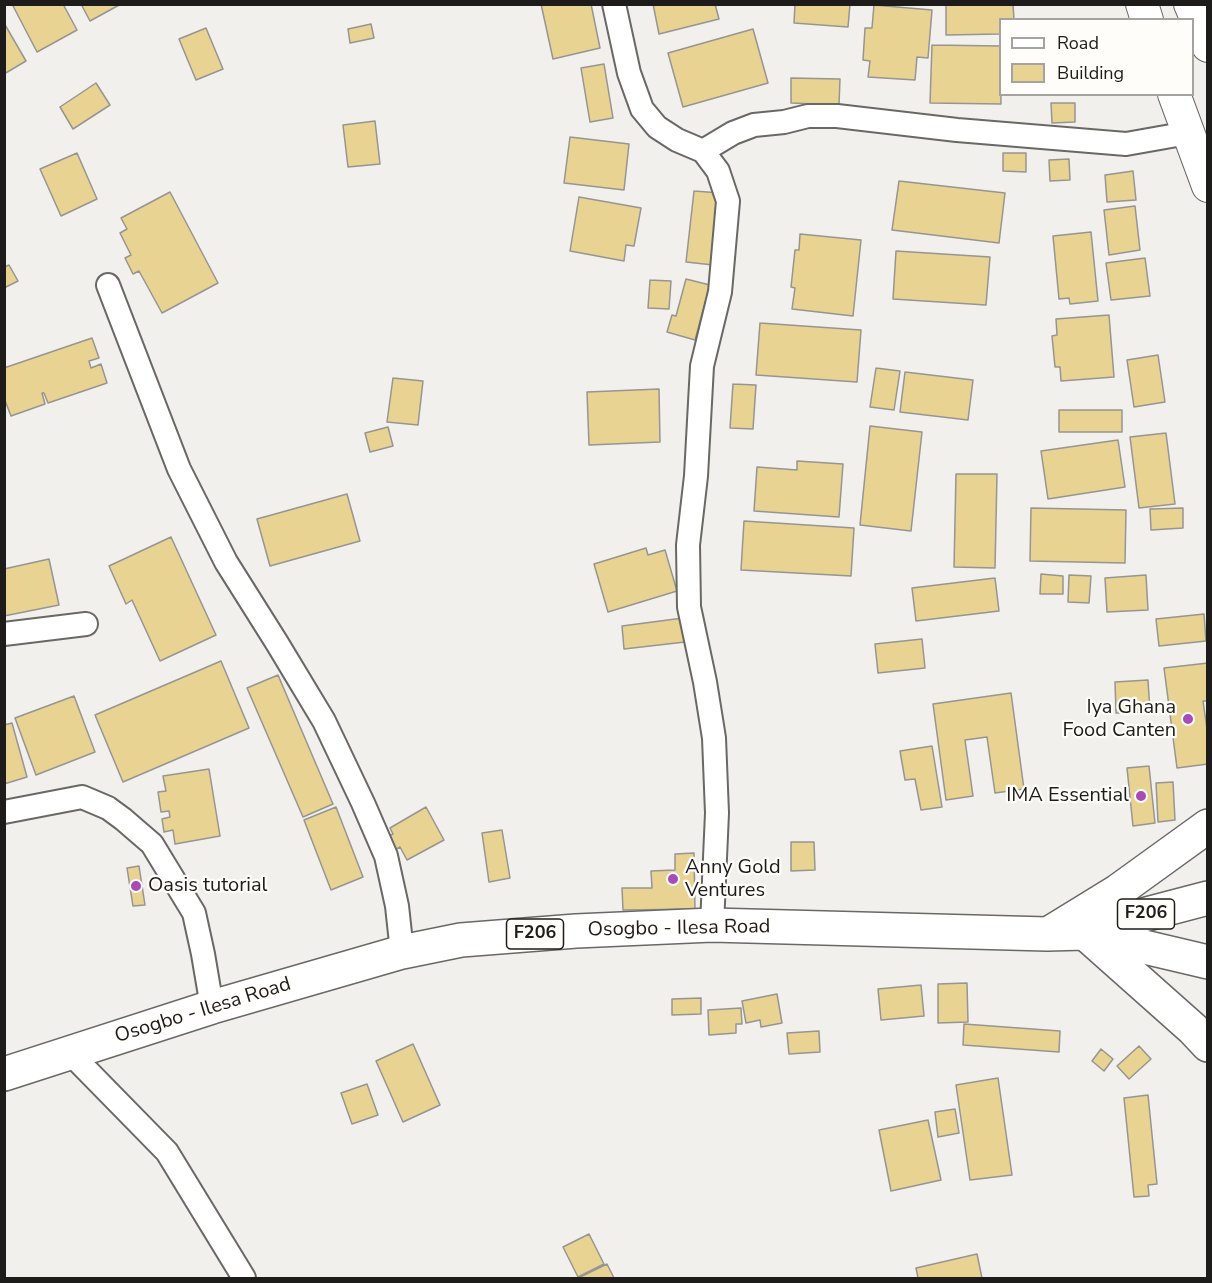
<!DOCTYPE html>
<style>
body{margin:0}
#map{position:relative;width:1212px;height:1283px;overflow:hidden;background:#f1f0ec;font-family:"Nunito Sans",sans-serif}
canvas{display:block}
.frame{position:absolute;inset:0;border:6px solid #1d1c1b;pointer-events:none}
.legend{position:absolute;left:999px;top:18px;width:195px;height:78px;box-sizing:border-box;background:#fefdf9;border:2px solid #a4a3a0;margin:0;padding:8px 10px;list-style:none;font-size:18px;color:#1d1c1b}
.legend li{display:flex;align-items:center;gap:12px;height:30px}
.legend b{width:30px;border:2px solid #a4a3a0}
</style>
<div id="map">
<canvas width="1212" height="1283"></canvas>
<div class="frame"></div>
<ul class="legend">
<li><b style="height:8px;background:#fff"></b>Road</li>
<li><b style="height:16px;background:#e9d393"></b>Building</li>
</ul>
</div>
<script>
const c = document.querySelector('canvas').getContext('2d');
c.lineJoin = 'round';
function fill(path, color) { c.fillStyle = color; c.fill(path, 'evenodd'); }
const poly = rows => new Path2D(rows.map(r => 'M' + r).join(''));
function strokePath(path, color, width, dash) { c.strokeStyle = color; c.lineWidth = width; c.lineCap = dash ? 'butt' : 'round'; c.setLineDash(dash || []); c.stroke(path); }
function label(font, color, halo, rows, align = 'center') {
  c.font = font + ' "Nunito Sans",sans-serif'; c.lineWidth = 4.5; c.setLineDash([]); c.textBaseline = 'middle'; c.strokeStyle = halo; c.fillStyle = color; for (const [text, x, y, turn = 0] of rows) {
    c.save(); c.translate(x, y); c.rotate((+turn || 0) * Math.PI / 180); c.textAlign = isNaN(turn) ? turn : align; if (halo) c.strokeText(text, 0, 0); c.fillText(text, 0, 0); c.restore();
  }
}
const building = poly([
 [12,4,63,4,77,30,37,52,12,4],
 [81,4,121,4,90,21,81,4],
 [541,4,591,4,600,48,553,59,541,4],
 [653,4,715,4,719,19,659,34,653,4],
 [795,4,850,4,848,27,794,23,795,4],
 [946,4,1013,4,1014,20,1000,20,1000,34,946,35,946,4],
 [874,5,932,10,928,58,917,57,915,80,868,77,870,61,863,60,865,28,872,28,874,5],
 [4,23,26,61,4,74,4,23],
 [371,24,374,38,350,43,348,29,371,24],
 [206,28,223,69,196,80,179,39,206,28],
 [753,29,768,83,683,107,668,53,753,29],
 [932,45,1000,46,1001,104,930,103,932,45],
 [604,64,613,118,590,122,581,68,604,64],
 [791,78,840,79,839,105,791,103,791,78],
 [96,83,110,105,73,129,60,107,96,83],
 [1051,103,1075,103,1075,122,1052,123,1051,103],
 [375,121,380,164,348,167,343,125,375,121],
 [570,137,629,144,624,190,564,183,570,137],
 [77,153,97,199,61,216,40,169,77,153],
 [1003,153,1026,153,1026,172,1003,171,1003,153],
 [1069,159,1070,180,1050,181,1049,160,1069,159],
 [1133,171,1136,200,1107,202,1105,175,1133,171],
 [899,181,1005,193,999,243,892,230,899,181],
 [694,191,721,193,713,265,686,262,694,191],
 [170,192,218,283,162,313,139,271,133,274,125,258,131,255,120,233,127,229,121,218,170,192],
 [579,197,641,208,634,246,626,245,624,261,570,251,579,197],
 [1135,206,1140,250,1109,255,1104,210,1135,206],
 [1091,232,1098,301,1070,304,1069,298,1059,299,1053,236,1091,232],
 [800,234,861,240,853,316,792,309,795,288,791,287,795,250,799,250,800,234],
 [896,251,990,257,986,305,893,299,896,251],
 [1145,258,1150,296,1111,300,1106,263,1145,258],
 [9,265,18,281,4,288,4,267,9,265],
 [686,279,710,285,695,340,667,332,672,315,676,316,686,279],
 [650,280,671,281,669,309,648,308,650,280],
 [1109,315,1114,377,1061,381,1060,367,1055,367,1052,336,1057,335,1056,319,1109,315],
 [760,323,861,330,857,382,756,375,760,323],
 [92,338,99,358,89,361,91,368,101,364,107,383,48,403,44,393,42,393,45,404,11,416,4,398,4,368,92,338],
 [1158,355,1165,402,1134,407,1127,360,1158,355],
 [876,368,900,371,894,410,870,407,876,368],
 [905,372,973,380,968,420,900,412,905,372],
 [393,378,423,381,418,425,387,422,393,378],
 [733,384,756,385,753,429,730,428,733,384],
 [659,389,660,442,589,445,587,392,659,389],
 [1059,410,1122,410,1122,432,1059,432,1059,410],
 [870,426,922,432,911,531,860,525,870,426],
 [388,427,393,446,370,452,365,433,388,427],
 [1166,433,1175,504,1139,508,1130,437,1166,433],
 [1118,440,1125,487,1048,499,1041,451,1118,440],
 [797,461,843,464,839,517,754,511,757,467,797,470,797,461],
 [956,474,997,474,995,568,954,567,956,474],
 [347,494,360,541,270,566,257,519,347,494],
 [1031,508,1126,510,1125,563,1030,561,1031,508],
 [1183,508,1183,528,1151,530,1150,509,1183,508],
 [744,521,854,528,851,576,741,570,744,521],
 [171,537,216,635,160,661,132,600,126,604,109,566,171,537],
 [646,548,648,555,665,550,677,591,608,612,594,564,646,548],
 [49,559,59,605,4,616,4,569,49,559],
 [1041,574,1063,576,1063,594,1040,594,1041,574],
 [1069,575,1091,576,1089,603,1068,602,1069,575],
 [1146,575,1148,610,1107,612,1105,578,1146,575],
 [995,578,999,611,916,621,912,588,995,578],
 [1204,614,1206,641,1159,646,1156,619,1204,614],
 [683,618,685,642,624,649,622,626,683,618],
 [922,639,925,668,878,673,875,644,922,639],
 [221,661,249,728,123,782,95,715,221,661],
 [1208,663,1208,701,1203,701,1208,736,1208,764,1177,768,1164,668,1208,663],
 [278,675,333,804,303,817,247,688,278,675],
 [1148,680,1150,712,1116,713,1115,682,1148,680],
 [1011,693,1024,789,995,793,987,737,965,740,973,796,946,800,933,704,1011,693],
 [74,696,95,752,36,775,15,718,74,696],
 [12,723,27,777,4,784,4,725,12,723],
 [932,746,942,807,921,810,915,779,905,780,900,751,932,746],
 [1149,766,1155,823,1133,826,1127,768,1149,766],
 [209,769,220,836,175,844,173,830,164,832,162,819,170,817,169,811,161,812,158,792,166,791,163,776,209,769],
 [1173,782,1175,820,1158,822,1156,783,1173,782],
 [336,807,363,877,331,890,304,820,336,807],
 [426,807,444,840,407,860,400,847,393,851,385,838,393,834,390,828,426,807],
 [502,830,510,878,489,882,482,833,502,830],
 [791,842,814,842,815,870,791,871,791,842],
 [694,853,695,909,623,910,622,888,652,888,651,871,675,870,675,854,694,853],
 [139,866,145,905,133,906,127,868,139,866],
 [967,983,968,1022,938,1023,938,984,967,983],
 [921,985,924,1016,881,1020,878,989,921,985],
 [777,994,782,1023,761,1027,760,1020,746,1023,742,1001,777,994],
 [701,998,701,1014,672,1015,672,999,701,998],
 [741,1008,742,1024,736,1024,736,1033,709,1035,708,1010,741,1008],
 [964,1024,1060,1031,1059,1052,963,1045,964,1024],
 [819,1031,820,1052,789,1054,787,1033,819,1031],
 [413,1044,440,1105,403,1122,376,1061,413,1044],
 [1139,1046,1151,1059,1129,1079,1117,1066,1139,1046],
 [1101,1049,1113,1059,1104,1071,1092,1061,1101,1049],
 [998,1078,1012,1175,970,1180,956,1085,998,1078],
 [367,1084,378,1115,352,1124,341,1093,367,1084],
 [1148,1095,1157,1184,1148,1185,1149,1196,1134,1197,1124,1098,1148,1095],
 [955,1109,959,1133,938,1137,935,1112,955,1109],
 [928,1120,941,1180,891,1191,879,1130,928,1120],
 [589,1234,604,1264,578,1277,563,1247,589,1234],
 [977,1254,982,1278,918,1278,916,1268,977,1254],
 [607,1264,614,1278,578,1278,607,1264]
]);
fill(building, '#e9d393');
strokePath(building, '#969591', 1.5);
const street = poly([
 [614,4,629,73,642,109,657,127,677,140,703,151,718,171,728,201,720,292,702,366,696,476,688,545,689,607,705,682,714,738,717,813,712,925],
 [703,151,733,133,754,125,784,122,808,116,837,116,957,130,1126,144,1188,133],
 [108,285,179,469,226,562,277,643,324,721,363,803,386,856,397,906,402,952],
 [4,634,86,624],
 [4,812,82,797,108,808,123,819,152,844,194,913,203,954,212,1007],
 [70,1053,167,1152,244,1278]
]);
const secondary = poly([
 [1142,4,1147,20],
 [1190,4,1208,46],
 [1174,94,1208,186]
]);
const primary = poly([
 [1085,933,1128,919,1208,898],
 [1048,934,1118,891,1208,826],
 [4,1074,212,1007,402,952,461,940,576,931,712,925,1047,934,1085,933,1208,962]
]);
const highway = poly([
 [1085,933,1193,1029,1208,1045]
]);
strokePath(street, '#696865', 26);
strokePath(secondary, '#696865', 34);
strokePath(primary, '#696865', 36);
strokePath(highway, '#696865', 36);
strokePath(street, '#fff', 22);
strokePath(secondary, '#fff', 32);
strokePath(primary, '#fff', 33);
strokePath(highway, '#fff', 33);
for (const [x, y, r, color] of [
 [1188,719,6,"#a94bb5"],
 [1141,796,6,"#a94bb5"],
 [673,879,6,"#a94bb5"],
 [136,886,6,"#a94bb5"]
]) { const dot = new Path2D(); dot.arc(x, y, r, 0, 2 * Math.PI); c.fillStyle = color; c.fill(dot); strokePath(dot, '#fefdf9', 2); }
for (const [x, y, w] of [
 [1146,914,57],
 [535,934,57]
]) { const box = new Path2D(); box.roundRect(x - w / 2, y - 15, w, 30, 4.5); c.fillStyle = '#fefdf9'; c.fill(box); strokePath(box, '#1d1c1b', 1.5); }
label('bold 18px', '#1d1c1b', null, [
 ["F206",1146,914],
 ["F206",535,934]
]);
label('20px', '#1d1c1b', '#fefdf9', [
 ["Iya Ghana",1176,708],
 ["Food Canten",1176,731],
 ["IMA Essential",1129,796],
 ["Anny Gold",685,868,"left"],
 ["Ventures",685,891,"left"],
 ["Oasis tutorial",148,886,"left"]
], 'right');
label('20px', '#1d1c1b', '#fefdf9', [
 ["Osogbo - Ilesa Road",679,929,-1],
 ["Osogbo - Ilesa Road",203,1011,-17]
]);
</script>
